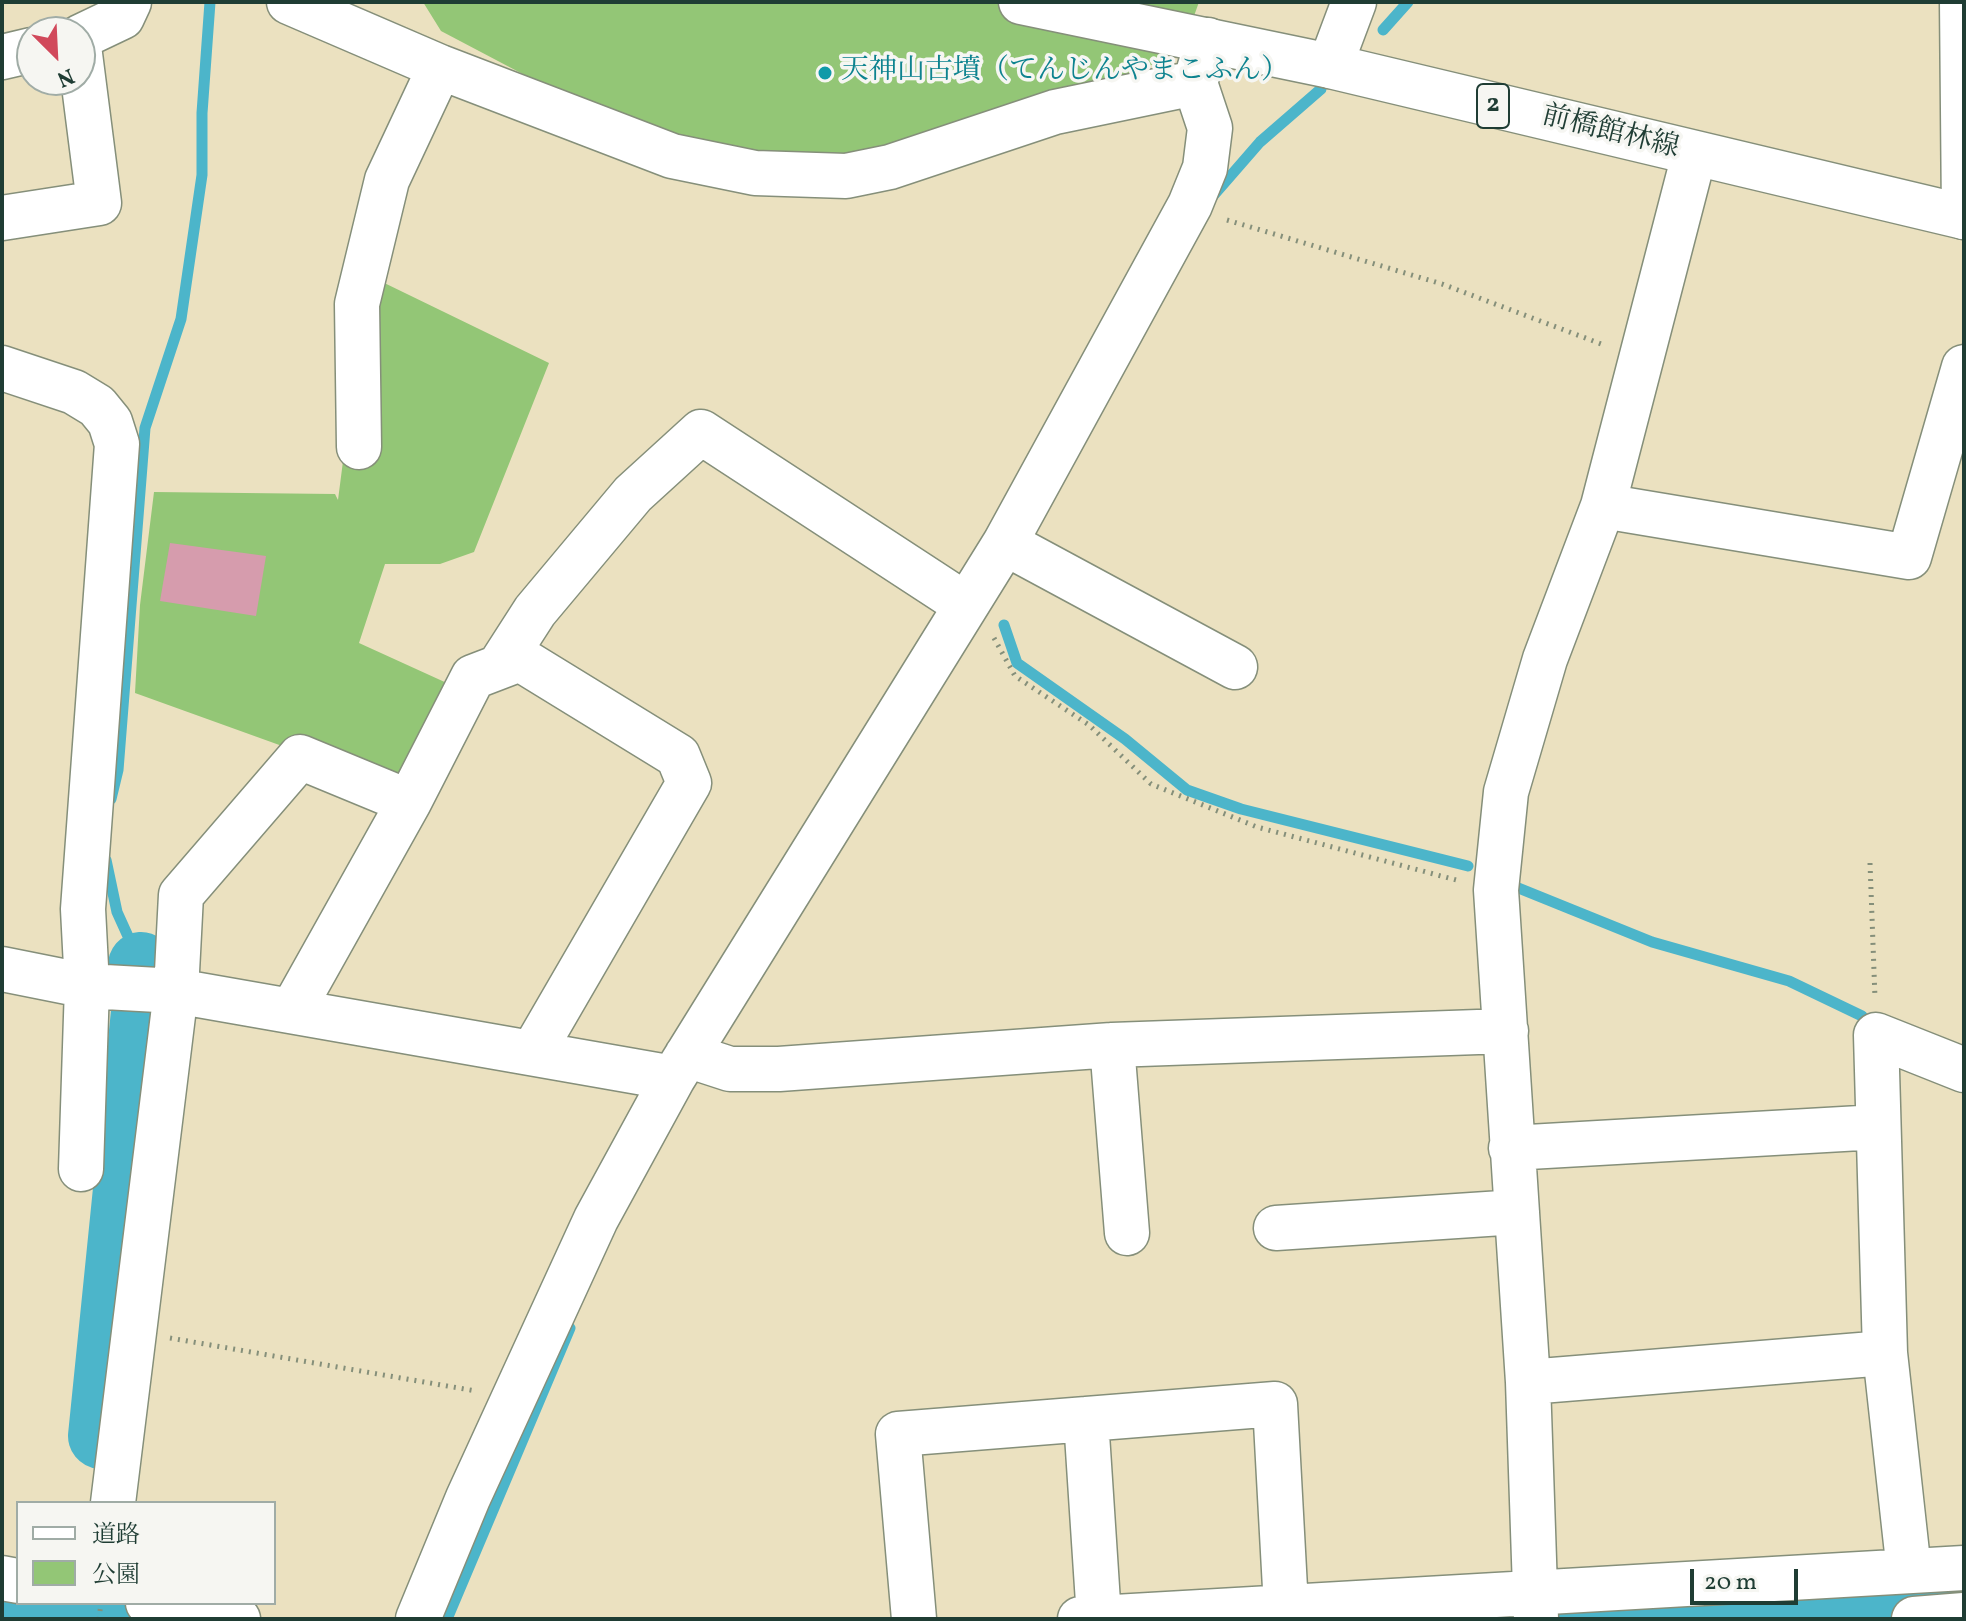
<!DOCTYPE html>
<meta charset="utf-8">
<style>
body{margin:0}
#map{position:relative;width:1966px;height:1621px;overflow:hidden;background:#ebe1c0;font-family:Vollkorn,"Noto Serif JP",serif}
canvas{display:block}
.frame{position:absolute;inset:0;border:4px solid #1f3d34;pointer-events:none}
.legend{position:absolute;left:16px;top:1501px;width:260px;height:104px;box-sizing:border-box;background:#f6f6f2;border:2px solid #a0aca6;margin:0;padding:10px 14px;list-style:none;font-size:24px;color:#1f3d34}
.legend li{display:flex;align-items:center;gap:16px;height:40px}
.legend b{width:40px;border:2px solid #a0aca6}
.north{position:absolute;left:16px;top:16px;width:80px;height:80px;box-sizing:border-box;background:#f6f6f2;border:2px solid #a0aca6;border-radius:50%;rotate:156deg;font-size:22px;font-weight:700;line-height:32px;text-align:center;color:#1f3d34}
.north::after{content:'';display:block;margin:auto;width:28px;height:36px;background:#d1495b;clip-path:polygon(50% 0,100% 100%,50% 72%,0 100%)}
.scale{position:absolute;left:1690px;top:1569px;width:108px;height:36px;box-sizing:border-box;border:4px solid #1f3d34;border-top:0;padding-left:10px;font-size:24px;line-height:28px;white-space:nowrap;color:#1f3d34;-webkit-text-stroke:6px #f6f6f2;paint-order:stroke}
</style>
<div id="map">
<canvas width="1966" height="1621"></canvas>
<div class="frame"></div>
<ul class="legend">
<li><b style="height:10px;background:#fff"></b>道路</li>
<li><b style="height:22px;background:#93c676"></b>公園</li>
</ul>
<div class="north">N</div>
<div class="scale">20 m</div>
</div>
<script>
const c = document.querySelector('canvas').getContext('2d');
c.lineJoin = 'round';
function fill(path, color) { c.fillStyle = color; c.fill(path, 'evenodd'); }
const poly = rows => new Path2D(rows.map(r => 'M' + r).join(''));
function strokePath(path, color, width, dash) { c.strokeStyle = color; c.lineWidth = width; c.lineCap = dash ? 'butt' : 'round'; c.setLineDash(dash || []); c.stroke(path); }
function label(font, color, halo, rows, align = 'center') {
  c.font = font + ' Vollkorn,"Noto Serif JP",serif'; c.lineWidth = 7; c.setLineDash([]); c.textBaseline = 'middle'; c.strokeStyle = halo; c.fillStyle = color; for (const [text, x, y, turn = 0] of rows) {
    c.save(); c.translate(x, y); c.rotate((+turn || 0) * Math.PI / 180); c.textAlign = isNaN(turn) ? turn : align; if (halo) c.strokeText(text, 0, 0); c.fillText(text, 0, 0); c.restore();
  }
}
fill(poly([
 [423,2,1199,2,1180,55,925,143,850,159,710,147,553,90,441,31],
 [372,277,549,363,474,552,440,564,385,564,359,643,449,684,391,801,296,751,135,693,140,605,154,492,335,494,338,500,358,345]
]), '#93c676');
strokePath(poly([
 [1383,30,1408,2],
 [1213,196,1260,142,1321,89],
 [1004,625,1017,663,1125,739,1187,790,1241,809,1468,866],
 [111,799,118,770,145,428,181,319,202,175,202,113,210,2],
 [106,860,117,912,141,965],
 [1511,885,1652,942,1789,981,1862,1016],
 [83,1619,83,1616],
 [447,1619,570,1328]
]), '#4cb5ca', 11);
strokePath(poly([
 [101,1436,144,1012,141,965],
 [2,1602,102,1619],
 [1584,1619,1964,1594]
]), '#4cb5ca', 66);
fill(poly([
 [170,543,266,556,256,616,160,601]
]), '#d69cad');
const minor = poly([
 [289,2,440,67,672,156,755,173,846,176,890,167,1055,112,1195,83],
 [1962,2,1964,217],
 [80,37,122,17,129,2],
 [2,57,32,50],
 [1330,66,1354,2],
 [2,218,99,203,80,54],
 [2,368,74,392,97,406,110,422,117,444,83,909,87,986,81,1169],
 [359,447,357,304,387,180,440,67],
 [1603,506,1909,557,1964,367],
 [1005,543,1235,667],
 [499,667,535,611,633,494,701,432,966,605],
 [2,969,87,986,176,991,673,1078],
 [292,1011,409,802,473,677,520,659,678,756,689,783,533,1052],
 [1112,1045,1127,1233],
 [687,1055,730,1069,779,1069,1112,1045,1506,1031],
 [1511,1148,1878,1127],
 [1276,1228,1517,1212],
 [1528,1382,1885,1353],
 [1086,1419,1099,1618],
 [113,1503,176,991,181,895,300,757,409,802],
 [1909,1571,1885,1353,1876,1035,1964,1070],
 [2,1578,18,1581],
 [148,1603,238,1619],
 [418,1619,468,1498,596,1219,673,1078,1005,543,1190,205,1205,168,1210,128,1195,83,1208,40],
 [914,1619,898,1434,1275,1404,1286,1607],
 [1080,1619,1964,1568],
 [1536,1619,1528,1382,1496,890,1506,792,1545,659,1603,506,1694,155],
 [1914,1619,1964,1615]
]);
const major = poly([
 [1021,2,1330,66,1964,217]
]);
strokePath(minor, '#858f7a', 47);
strokePath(major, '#858f7a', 47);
strokePath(poly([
 [1227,220,1442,284,1604,345],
 [994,638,1015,676,1089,725,1151,784,1257,827,1460,881],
 [1870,863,1875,998],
 [170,1338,476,1391],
 [99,1619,101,1603]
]), '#858f7a', 5, [2, 6]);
strokePath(minor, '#fff', 44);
strokePath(major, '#fff', 44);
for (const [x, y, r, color] of [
 [825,73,8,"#0f9aa8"]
]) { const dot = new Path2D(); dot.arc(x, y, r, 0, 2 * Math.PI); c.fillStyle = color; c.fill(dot); strokePath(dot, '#f6f6f2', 3); }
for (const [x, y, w] of [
 [1493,106,32]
]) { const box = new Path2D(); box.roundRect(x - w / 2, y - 22, w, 44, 6); c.fillStyle = '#f6f6f2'; c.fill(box); strokePath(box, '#1f3d34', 2); }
label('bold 26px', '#1f3d34', null, [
 ["2",1493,106]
]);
label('28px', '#0d838f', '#f6f6f2', [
 ["天神山古墳（てんじんやまこふん）",841,73]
], 'left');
label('28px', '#1f3d34', '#f6f6f2', [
 ["前橋館林線",1610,134,14]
]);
</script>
